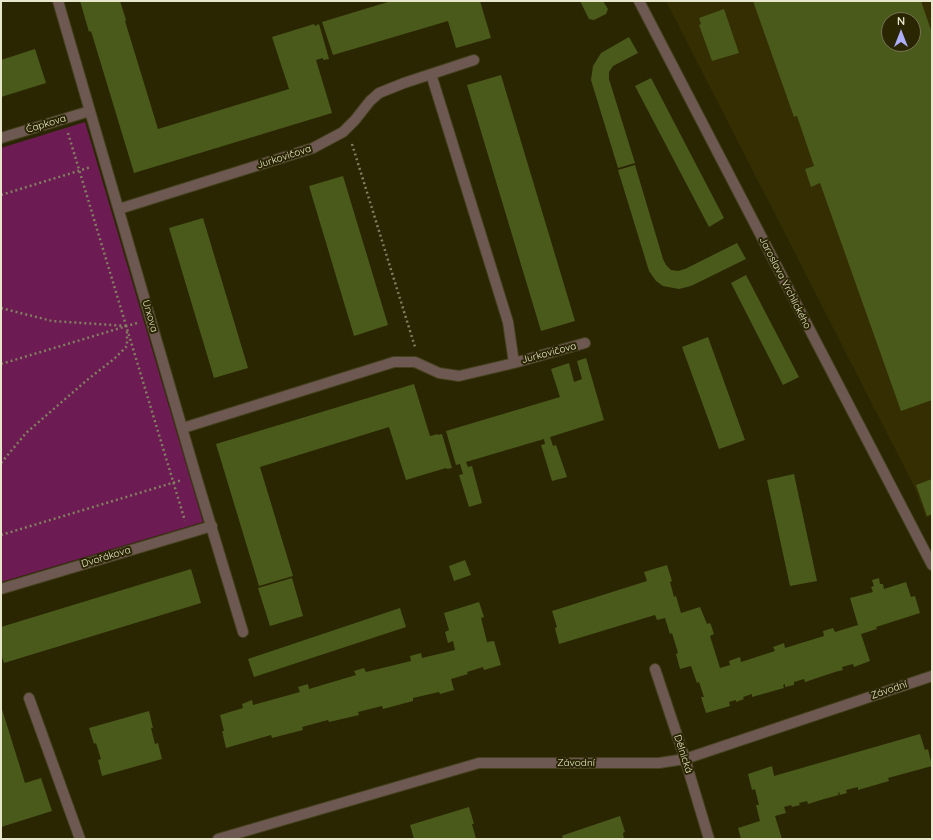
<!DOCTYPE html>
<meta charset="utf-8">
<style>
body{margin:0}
#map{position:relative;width:933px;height:840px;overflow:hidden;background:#2a2602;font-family:Quicksand,sans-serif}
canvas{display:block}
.frame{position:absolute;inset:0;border:2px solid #e8e6cd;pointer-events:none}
.north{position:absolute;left:881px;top:12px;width:40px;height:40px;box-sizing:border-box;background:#2a2602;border:1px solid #767353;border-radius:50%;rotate:0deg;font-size:11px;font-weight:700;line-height:16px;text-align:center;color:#e8e6cd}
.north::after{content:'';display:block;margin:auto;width:14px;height:18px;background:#adaffb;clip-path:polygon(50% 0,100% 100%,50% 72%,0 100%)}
</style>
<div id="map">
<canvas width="933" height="840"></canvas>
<div class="frame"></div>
<div class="north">N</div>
</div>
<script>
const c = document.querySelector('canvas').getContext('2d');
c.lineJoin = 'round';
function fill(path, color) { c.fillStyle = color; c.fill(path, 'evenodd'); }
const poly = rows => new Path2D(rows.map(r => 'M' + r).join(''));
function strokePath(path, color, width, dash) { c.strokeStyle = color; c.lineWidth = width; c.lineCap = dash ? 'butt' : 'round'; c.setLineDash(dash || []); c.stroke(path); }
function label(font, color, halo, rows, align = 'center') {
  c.font = font + ' Quicksand,sans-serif'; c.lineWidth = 4; c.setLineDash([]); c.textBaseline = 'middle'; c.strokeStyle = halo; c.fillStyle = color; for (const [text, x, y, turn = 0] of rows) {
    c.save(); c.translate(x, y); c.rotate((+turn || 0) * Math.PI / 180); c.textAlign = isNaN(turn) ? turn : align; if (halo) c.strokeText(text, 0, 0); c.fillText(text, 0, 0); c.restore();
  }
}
fill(poly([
 [666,1,932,1,932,516,926,518,914,486],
 [889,20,913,20,913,44,889,44]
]), '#342e02');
fill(poly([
 [85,122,203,522,1,582,1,148]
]), '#6c1b53');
fill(poly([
 [80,1,120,1,126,20,125,21,158,129,289,89,272,37,314,24,315,26,319,24,329,59,323,60,323,58,316,60,332,113,134,173,91,31,89,32],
 [391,1,480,1,491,38,456,48,448,21,333,55,322,22],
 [580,1,603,1,608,9,606,14,594,20,589,19],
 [753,1,921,1,932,33,932,400,901,411,820,183,811,187,805,169,814,166,797,116,794,117],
 [889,20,913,20,913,44,889,44],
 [724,9,739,53,712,61,699,25,701,24,699,18],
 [629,37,638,53,613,66,609,72,609,79,635,163,618,168,591,80,593,66,601,53],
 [35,49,46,83,1,97,1,60],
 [501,75,575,321,541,331,467,85],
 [651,78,724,218,709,227,635,86],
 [635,165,663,259,666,265,671,270,678,271,685,269,737,243,746,259,691,286,679,289,663,286,656,281,649,271,618,170],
 [343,176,388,325,354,336,309,186],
 [203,218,248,368,214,378,169,228],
 [746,275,799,377,783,385,731,283],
 [708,337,745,440,719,449,682,347],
 [586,358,604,420,550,437,553,446,556,445,567,477,552,481,541,445,545,444,544,439,466,462,468,467,472,466,482,503,469,507,459,475,463,474,460,464,456,465,446,431,560,397,551,369,569,363,574,382,582,379,577,361],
 [414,384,430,436,438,434,438,435,442,434,452,468,447,469,446,468,406,480,389,427,260,467,293,576,259,586,216,444],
 [794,474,817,581,790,586,767,480],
 [932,479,932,514,927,516,916,485],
 [465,560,471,575,454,581,449,566],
 [667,565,672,581,670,582,674,597,676,596,681,613,700,607,707,624,710,623,711,625,714,634,710,636,720,668,730,665,729,661,740,657,741,662,775,651,773,647,784,643,785,648,824,636,823,631,833,628,835,632,858,625,850,598,873,592,871,587,874,586,872,580,879,578,880,584,883,584,884,589,906,582,911,597,915,596,920,613,876,627,877,629,861,634,870,661,854,667,853,664,842,667,843,670,835,672,834,670,835,672,805,682,804,679,794,682,794,685,785,687,785,684,783,685,784,688,752,697,752,694,743,697,744,699,736,702,736,700,729,702,730,706,706,713,701,697,704,697,699,682,697,683,691,666,680,669,676,654,678,653,672,633,670,634,665,618,657,620,655,615,559,644,555,628,557,627,552,611,647,581,644,572],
 [191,569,201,603,4,663,1,654,1,627],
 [292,578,303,616,270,626,258,588],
 [479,602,484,617,481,618,487,642,494,641,501,665,484,670,483,667,467,672,468,674,451,679,454,690,440,694,439,692,413,698,413,701,383,709,382,706,358,712,359,715,329,722,328,720,302,727,303,730,272,738,271,735,226,748,222,731,224,731,220,715,243,708,242,704,252,700,253,705,300,692,298,687,308,684,309,689,356,675,354,671,364,668,366,672,411,661,410,656,421,653,422,658,455,650,453,641,448,643,445,632,449,630,444,613],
 [400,608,406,627,254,677,248,659],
 [1,706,25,783,41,778,52,811,1,827],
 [149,711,153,728,151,728,155,744,158,743,162,759,102,776,98,760,101,759,96,743,94,744,89,728],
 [920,734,925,750,928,749,932,766,888,778,889,781,858,790,858,787,846,790,847,793,840,795,839,792,838,793,839,795,824,799,808,804,807,801,799,803,800,805,792,807,791,805,784,807,786,813,775,816,782,839,741,839,738,828,760,821,756,805,759,805,755,789,752,790,748,774,772,766,774,776],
 [469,807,474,824,472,824,476,839,414,839,410,825],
 [620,816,625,832,623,833,624,839,563,839,562,836,564,835]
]), '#4a5a1b');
const lane = poly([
 [29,698,80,839]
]);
const street = poly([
 [58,1,196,476,243,632],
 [639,1,932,565],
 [1,138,90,111],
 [119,209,313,148,343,132,355,120,370,101,379,93,404,83,474,60],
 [514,363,585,343],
 [183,428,394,362,415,362,439,373,459,376,514,363,508,322,431,74],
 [1,589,212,526],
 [655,669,685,759,709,839],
 [218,839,479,763,659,763,685,759,932,676]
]);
strokePath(lane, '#45411e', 12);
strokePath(street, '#45411e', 12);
strokePath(poly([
 [68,133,185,521],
 [352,144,415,347],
 [1,195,91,167],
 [1,308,52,321,127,326],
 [1,364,137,323],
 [1,463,26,433,87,380,114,359,127,346,127,331],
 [1,535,182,480]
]), '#827e60', 2.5, [2, 3]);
strokePath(lane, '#6d5951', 10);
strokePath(street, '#6d5951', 10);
label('10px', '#e8e6cd', '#2a2602', [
 ["Čapkova",46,124,-17],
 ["Jurkovičova",284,157,-18],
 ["Jaroslava Vrchlického",785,283,63],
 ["Urxova",150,316,74],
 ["Jurkovičova",549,353,-15],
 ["Dvořákova",106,557,-17],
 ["Závodní",889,690,-19],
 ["Dělnická",683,754,72],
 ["Závodní",576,763]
]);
</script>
